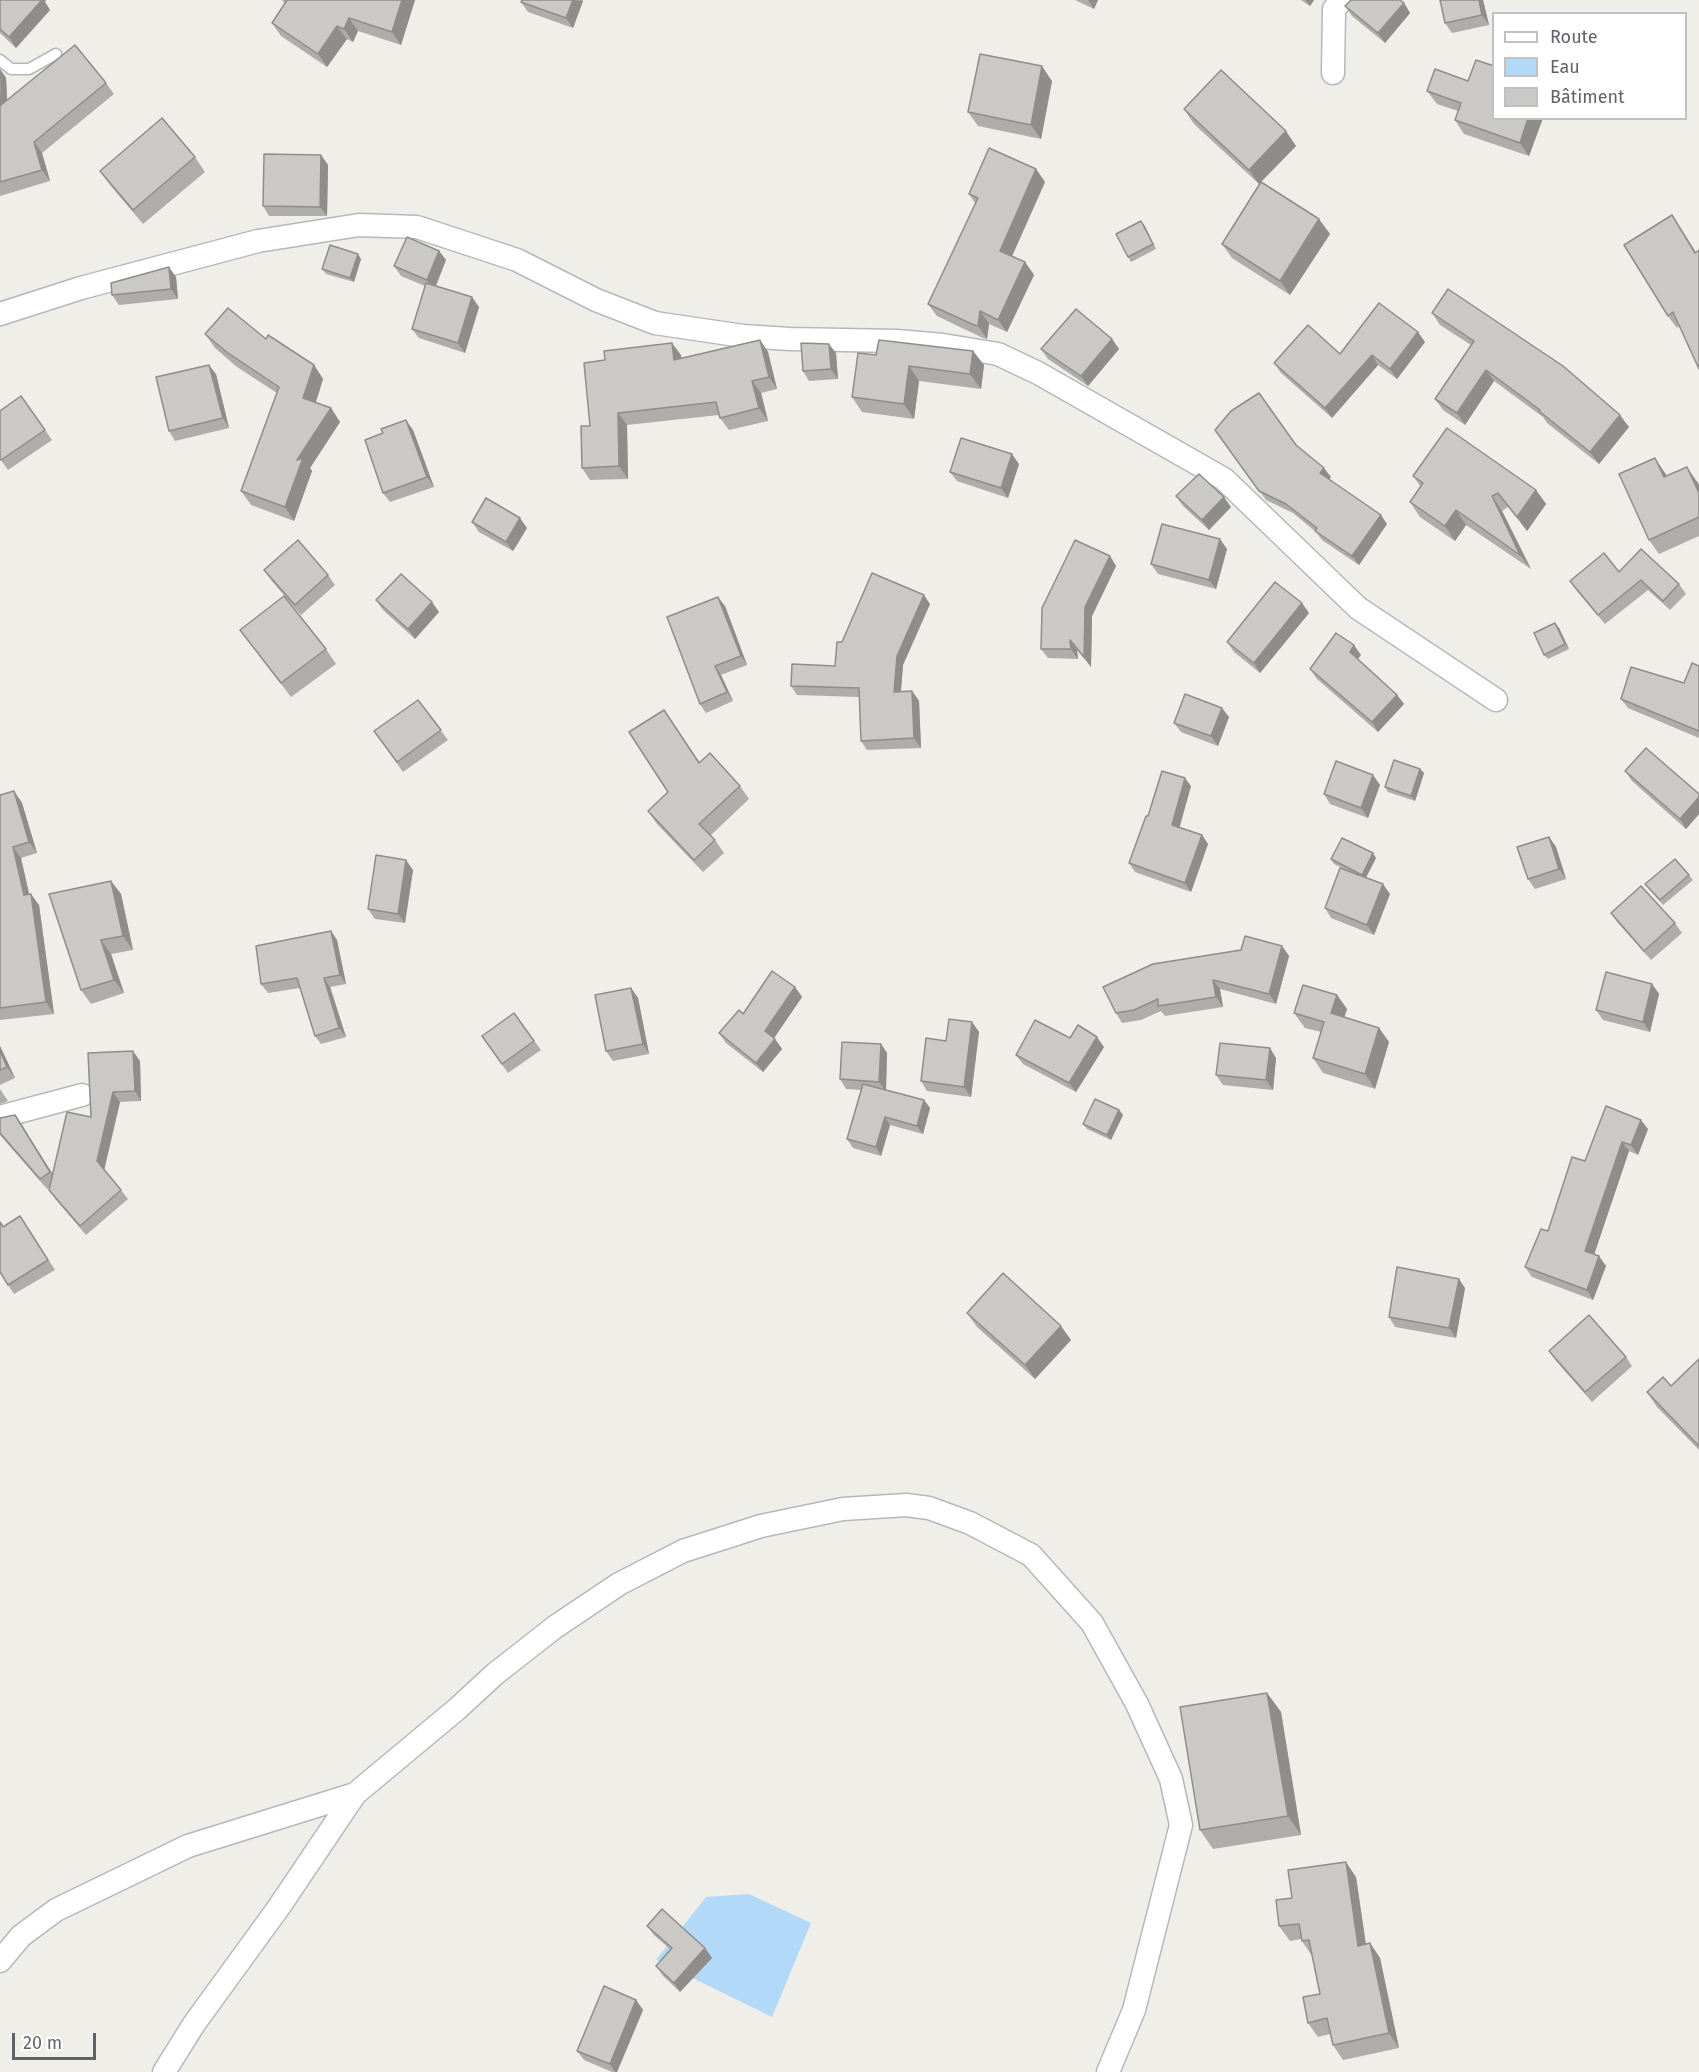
<!DOCTYPE html>
<meta charset="utf-8">
<style>
body{margin:0}
#map{position:relative;width:1699px;height:2072px;overflow:hidden;background:#f0eee8;font-family:"Fira Sans",sans-serif}
canvas{display:block}
.legend{position:absolute;left:1492px;top:12px;width:195px;height:108px;box-sizing:border-box;background:#fff;border:2px solid #bfc1c2;margin:0;padding:8px 10px;list-style:none;font-size:18px;color:#5f6367}
.legend li{display:flex;align-items:center;gap:12px;height:30px}
.legend b{width:30px;border:2px solid #bfc1c2}
.scale{position:absolute;left:12px;top:2033px;width:84px;height:27px;box-sizing:border-box;border:3px solid #5f6367;border-top:0;padding-left:8px;font-size:18px;line-height:21px;white-space:nowrap;color:#5f6367;-webkit-text-stroke:4px #fff;paint-order:stroke}
</style>
<div id="map">
<canvas width="1699" height="2072"></canvas>
<ul class="legend">
<li><b style="height:8px;background:#fff"></b>Route</li>
<li><b style="height:16px;background:#b2d9f7"></b>Eau</li>
<li><b style="height:16px;background:#cbc9c5"></b>Bâtiment</li>
</ul>
<div class="scale">20 m</div>
</div>
<script>
const c = document.querySelector('canvas').getContext('2d');
c.lineJoin = 'round';
function fill(path, color) { c.fillStyle = color; c.fill(path, 'evenodd'); }
const poly = rows => new Path2D(rows.map(r => 'M' + r).join(''));
function strokePath(path, color, width, dash) { c.strokeStyle = color; c.lineWidth = width; c.lineCap = dash ? 'butt' : 'round'; c.setLineDash(dash || []); c.stroke(path); }
fill(poly([
 [749,1894,811,1923,772,2017,656,1960,706,1897]
]), '#b2d9f7');
const lane = poly([
 [0,60,11,69,29,69,56,54]
]);
const street = poly([
 [1333,73,1334,9,1342,0],
 [0,314,81,288,258,241,359,225,417,227,517,260,596,300,655,323,743,336,790,339,897,341,943,345,998,354,1038,373,1224,479,1358,608,1496,700],
 [0,1117,82,1095],
 [0,1961,21,1936,56,1910,188,1846,355,1794],
 [164,2072,194,2024,279,1907,355,1794,457,1709,495,1674,555,1627,619,1584,683,1551,761,1526,843,1509,906,1505,929,1508,970,1523,1031,1555,1092,1623,1137,1704,1171,1779,1181,1825,1134,2010,1108,2072]
]);
strokePath(lane, '#b5b8bb', 13);
strokePath(street, '#b5b8bb', 25);
strokePath(lane, '#fff', 10);
strokePath(street, '#fff', 22);
fill(poly([
 [0,0,45,2,50,10,16,48,0,33],
 [282,0,415,0,401,45,358,31,353,42,347,39,327,67,281,36,272,23,285,4],
 [522,0,583,0,583,1,573,28,528,12,521,2],
 [1075,0,1098,0,1094,9],
 [1301,0,1314,0,1310,6],
 [1440,0,1483,0,1489,25,1452,33,1445,23],
 [1404,3,1410,13,1385,43,1352,16,1345,6],
 [0,69,6,78,7,100,106,83,114,94,42,153,50,181,0,196],
 [1052,81,1041,139,978,126,968,112],
 [1468,81,1543,118,1529,156,1464,134,1455,120,1458,111,1437,104,1427,91],
 [1184,109,1296,146,1261,182,1330,234,1290,295,1232,258,1222,244,1259,184,1194,124],
 [321,155,328,165,327,216,269,216,263,206],
 [195,157,205,172,143,224,110,185,100,171],
 [1036,169,1045,182,1012,256,1025,262,1034,275,1007,332,989,324,987,339,983,338,937,316,928,304,975,203,969,194],
 [1141,221,1156,249,1131,262,1128,257],
 [1680,227,1696,252,1679,326,1677,328,1668,316],
 [439,251,446,260,436,286,479,307,465,353,419,338,412,329,425,286,401,276,394,266],
 [361,259,354,282,326,274,322,269],
 [176,277,178,299,119,305,112,295],
 [1432,313,1629,427,1599,464,1547,423,1543,417,1494,381,1465,425,1443,410,1435,399,1471,345,1440,325],
 [205,334,266,339,314,365,323,379,316,402,331,408,340,422,310,468,312,471,294,521,251,505,241,491,277,393,237,367,215,348],
 [1112,339,1119,349,1088,386,1048,359,1041,349],
 [760,340,768,352,777,389,761,393,768,421,729,430,720,418,719,415,627,425,628,479,590,480,582,468,590,426,681,355,681,358],
 [1425,342,1397,379,1378,365,1332,418,1281,373,1274,363],
 [973,351,984,365,981,389,919,381,914,419,862,412,852,397,876,355],
 [836,353,838,379,809,381,803,371],
 [216,374,229,428,175,441,169,431],
 [21,396,52,440,8,470,0,459],
 [413,430,434,487,390,502,383,493,383,433],
 [1215,430,1296,445,1331,477,1329,480,1387,524,1359,565,1322,540,1316,532,1293,513,1266,500],
 [1019,464,1008,498,957,481,950,472],
 [1665,473,1667,476,1697,481,1699,485,1699,536,1659,554,1649,540],
 [1413,476,1536,490,1546,504,1527,531,1508,507,1502,511,1531,569,1466,525,1455,541,1420,517,1410,502,1421,487],
 [1176,496,1231,507,1209,530,1183,506],
 [472,522,527,528,513,551,479,532],
 [1227,549,1216,589,1158,574,1151,564],
 [1110,556,1116,566,1092,616,1091,667,1077,650,1078,659,1048,658,1041,649],
 [264,570,328,575,335,585,301,615,271,580],
 [1619,572,1679,584,1686,594,1670,610,1648,590,1605,624,1576,590,1570,581],
 [376,600,439,612,415,639,383,610],
 [930,604,903,665,901,692,912,691,919,701,921,748,867,750,861,741,859,697,797,695,791,686,835,666,842,642],
 [725,606,747,665,721,675,733,701,706,713,700,704],
 [1309,613,1260,673,1234,652,1227,642],
 [1555,623,1559,628,1569,649,1548,659,1544,655],
 [240,630,326,649,336,664,291,697],
 [1361,655,1358,659,1397,695,1404,704,1378,732,1317,679,1310,669],
 [1699,666,1699,738,1628,708,1621,699,1684,683],
 [418,700,448,740,403,772,374,731],
 [664,710,700,763,740,786,749,799,710,836,715,840,724,853,703,872,657,824,648,811,668,792],
 [1229,717,1218,746,1181,732,1174,723],
 [1420,769,1424,773,1415,801,1388,792,1385,787],
 [1625,771,1699,794,1699,814,1686,829,1632,781],
 [1373,775,1380,785,1368,818,1330,804,1324,794],
 [1191,786,1179,827,1202,835,1208,844,1191,892,1135,872,1129,863,1148,816],
 [14,791,22,803,37,853,21,858,29,894,39,905,54,1014,0,1020,0,795],
 [1549,837,1556,847,1566,879,1535,889,1528,879],
 [1376,858,1366,878,1390,894,1374,935,1331,918,1325,908,1348,871,1334,864,1331,859],
 [413,870,405,923,375,919,368,909],
 [1689,875,1693,880,1663,905,1645,884],
 [111,881,121,894,133,950,111,954,124,993,91,1004,81,990],
 [1611,913,1675,923,1682,933,1651,960,1617,922],
 [331,931,337,940,346,984,330,987,346,1037,321,1044,315,1036,300,988,268,993,261,984],
 [1282,946,1289,956,1276,1004,1220,989,1223,1007,1165,1016,1161,1011,1141,1020,1122,1023,1116,1013],
 [1652,984,1659,994,1650,1032,1603,1020,1596,1010],
 [795,987,802,997,774,1038,782,1049,763,1072,726,1043,719,1033,743,1014],
 [631,988,638,998,649,1054,613,1061,606,1051],
 [1337,995,1347,1009,1344,1017,1379,1028,1389,1042,1375,1089,1323,1073,1313,1058,1321,1032,1305,1028,1294,1013],
 [514,1013,541,1050,508,1073,482,1036],
 [972,1022,979,1032,971,1097,927,1091,921,1081,946,1041],
 [1070,1038,1104,1047,1076,1092,1023,1064,1016,1055],
 [881,1044,887,1053,886,1090,924,1100,930,1108,923,1134,890,1125,881,1156,853,1148,847,1139,861,1090,846,1089,840,1079],
 [0,1046,15,1078,0,1085],
 [1276,1058,1273,1090,1223,1085,1216,1075],
 [140,1061,141,1101,120,1102,104,1169,121,1190,128,1199,86,1235,56,1200,49,1190,50,1187,47,1189,0,1135,0,1118,15,1115,53,1174,91,1117],
 [0,1089,8,1101,0,1104],
 [1119,1110,1123,1115,1111,1140,1087,1129,1083,1124],
 [1648,1129,1638,1155,1629,1151,1594,1254,1606,1266,1593,1300,1532,1277,1525,1267,1548,1231,1585,1161],
 [20,1216,55,1270,14,1294,8,1285,3,1227],
 [1465,1288,1456,1338,1395,1327,1389,1317],
 [967,1313,1071,1340,1035,1379,977,1327],
 [1549,1351,1626,1357,1632,1366,1592,1402,1556,1361],
 [1699,1359,1699,1450,1657,1407,1647,1392,1671,1386],
 [1267,1693,1281,1712,1301,1835,1213,1849,1200,1830],
 [1356,1877,1366,1944,1370,1943,1380,1958,1399,2048,1343,2060,1333,2045,1330,2034,1318,2037,1308,2023,1320,1994,1312,1956,1302,1941,1301,1939,1290,1941,1279,1926,1292,1898],
 [647,1926,705,1948,712,1958,680,1992,663,1976,656,1966,671,1950,654,1935],
 [636,2000,643,2010,617,2072,612,2072,584,2060,577,2051]
]), '#afada9');
fill(poly([
 [40,0,46,0,45,2,50,10,16,48,9,37],
 [402,0,415,0,401,45,392,32],
 [573,0,583,1,573,28,566,18],
 [1088,0,1098,0,1094,9],
 [1305,0,1314,0,1310,6],
 [1479,0,1483,0,1489,25,1482,15],
 [1404,3,1410,13,1385,43,1378,33],
 [349,18,358,31,353,42,344,29],
 [337,26,347,39,327,67,318,54],
 [1042,66,1052,81,1041,139,1031,125],
 [0,69,6,78,8,116,1,105],
 [1528,118,1543,118,1529,156,1520,143],
 [1286,131,1296,146,1259,184,1249,170],
 [34,142,42,153,50,181,42,170],
 [321,155,328,165,327,216,320,207],
 [1036,169,1045,182,1009,263,1000,251],
 [1319,219,1330,234,1290,295,1280,281],
 [1141,221,1145,226,1156,249,1153,244],
 [439,251,446,260,434,290,427,280],
 [358,254,361,259,354,282,350,278],
 [1025,262,1034,275,1007,332,998,320],
 [169,267,176,277,178,299,171,289],
 [472,297,479,307,465,353,458,343],
 [980,311,989,324,987,339,978,326],
 [1418,332,1425,342,1397,379,1390,369],
 [1112,339,1119,349,1088,386,1081,376],
 [760,340,768,352,777,389,769,377],
 [672,343,681,355,683,372,674,360],
 [829,344,836,353,838,379,831,369],
 [973,351,984,365,981,389,970,374],
 [1372,355,1378,365,1332,418,1325,408],
 [209,365,216,374,229,428,223,418],
 [314,365,323,379,313,411,303,398],
 [909,366,919,381,914,419,904,404],
 [1486,370,1494,381,1465,425,1457,413],
 [752,381,761,393,768,421,759,408],
 [331,408,340,422,310,468,312,471,294,521,285,507,297,460],
 [618,413,627,425,628,479,619,466],
 [1620,415,1629,427,1599,464,1590,452],
 [406,420,413,430,434,487,427,477],
 [1012,454,1019,464,1008,498,1001,488],
 [1655,458,1665,473,1674,492,1664,477],
 [1687,467,1699,485,1699,493],
 [1324,468,1331,477,1326,483,1320,473],
 [1536,490,1546,504,1527,531,1517,517],
 [1492,496,1502,511,1531,569,1520,555],
 [1224,497,1231,507,1209,530,1202,520],
 [1456,510,1466,525,1455,541,1445,526],
 [1381,515,1387,524,1359,565,1352,556],
 [520,518,527,528,513,551,506,542],
 [1220,539,1227,549,1216,589,1209,580],
 [1110,556,1116,566,1092,616,1091,667,1084,657,1085,607],
 [924,595,930,604,903,665,900,701,894,692,897,656],
 [718,597,725,606,747,665,741,656],
 [432,602,439,612,415,639,408,629],
 [1302,603,1309,613,1260,673,1254,663],
 [1555,623,1559,628,1569,649,1565,644],
 [1070,640,1077,650,1078,659,1071,649],
 [1354,645,1361,655,1356,661,1350,652],
 [715,666,721,675,733,701,727,692],
 [912,691,919,701,921,748,914,738],
 [1397,695,1404,704,1378,732,1372,722],
 [1222,708,1229,717,1218,746,1211,736],
 [1420,769,1424,773,1415,801,1411,796],
 [1373,775,1380,785,1368,818,1361,808],
 [1185,778,1191,786,1178,833,1172,825],
 [14,791,22,803,37,853,29,842],
 [1699,797,1699,814,1686,829,1680,819],
 [1202,835,1208,844,1191,892,1185,883],
 [1549,837,1556,847,1566,879,1559,869],
 [13,847,21,858,32,907,24,895],
 [1373,853,1376,858,1365,879,1362,875],
 [406,860,413,870,405,923,398,914],
 [111,881,121,894,133,950,123,936],
 [1383,884,1390,894,1374,935,1367,925],
 [31,894,39,905,54,1014,46,1002],
 [331,931,337,940,346,984,340,975],
 [101,940,111,954,124,993,114,980],
 [1282,946,1289,956,1276,1004,1269,994],
 [324,978,330,987,346,1037,339,1028],
 [1213,980,1220,989,1223,1007,1216,997],
 [1652,984,1659,994,1650,1032,1643,1022],
 [795,987,802,997,772,1041,765,1031],
 [631,988,638,998,649,1054,643,1044],
 [1337,995,1347,1009,1341,1028,1331,1013],
 [972,1022,979,1032,971,1097,964,1087],
 [1379,1028,1389,1042,1375,1089,1365,1074],
 [1097,1037,1104,1047,1076,1092,1069,1083],
 [775,1039,782,1049,763,1072,756,1063],
 [881,1044,887,1053,886,1092,879,1082],
 [0,1046,15,1078,7,1067,0,1051],
 [1270,1048,1276,1058,1273,1090,1266,1080],
 [133,1051,140,1061,141,1101,135,1091],
 [113,1092,120,1102,104,1171,97,1161],
 [924,1100,930,1108,923,1134,917,1126],
 [1119,1110,1123,1115,1111,1140,1107,1135],
 [15,1115,22,1125,57,1182,50,1172],
 [885,1117,890,1125,881,1156,876,1147],
 [1641,1120,1648,1129,1638,1155,1631,1145],
 [1622,1142,1629,1151,1592,1261,1585,1251],
 [1599,1256,1606,1266,1593,1300,1587,1290],
 [1459,1279,1465,1288,1456,1338,1449,1328],
 [1061,1326,1071,1340,1035,1379,1025,1365],
 [1267,1693,1281,1712,1301,1835,1288,1816],
 [1346,1862,1356,1877,1368,1960,1358,1946],
 [1370,1943,1380,1958,1399,2048,1389,2033],
 [705,1948,712,1958,680,1992,674,1983],
 [636,2000,643,2010,617,2072,615,2072,610,2064]
]), '#8e8d8a');
const building = poly([
 [0,0,42,0,9,37,0,29,0,0],
 [287,0,402,0,392,32,349,18,344,29,337,26,318,54,272,23,287,0],
 [522,0,573,0,566,18,521,2,522,0],
 [1351,0,1400,0,1404,3,1378,33,1345,6,1351,0],
 [1440,0,1479,0,1482,15,1445,23,1440,0],
 [75,45,106,83,34,142,42,170,0,182,0,93,1,105,75,45],
 [980,54,1042,66,1031,125,968,112,980,54],
 [1476,60,1494,66,1494,118,1528,118,1520,143,1455,120,1461,103,1427,91,1435,69,1468,81,1476,60],
 [1221,70,1286,131,1249,170,1184,109,1221,70],
 [162,118,195,157,133,210,100,171,162,118],
 [989,148,1036,169,1000,251,1025,262,998,320,980,311,978,326,974,325,928,304,978,198,969,194,989,148],
 [264,154,321,155,320,207,263,206,264,154],
 [1261,182,1319,219,1280,281,1222,244,1261,182],
 [1672,215,1695,253,1699,250,1699,369,1673,312,1668,316,1624,245,1672,215],
 [1141,221,1153,244,1128,257,1116,234,1141,221],
 [407,237,439,251,427,280,394,266,407,237],
 [330,245,358,254,350,278,322,269,330,245],
 [169,267,171,289,112,295,111,283,169,267],
 [426,283,472,297,458,343,412,329,426,283],
 [1448,289,1563,366,1620,415,1590,452,1539,411,1540,410,1486,370,1457,413,1435,399,1474,341,1432,313,1448,289],
 [1379,303,1418,332,1390,369,1372,355,1325,408,1274,363,1308,325,1340,354,1379,303],
 [228,308,266,339,268,335,314,365,303,398,331,408,297,460,303,458,285,507,241,491,279,387,228,353,205,334,228,308],
 [1076,309,1112,339,1081,376,1041,349,1076,309],
 [760,340,769,377,752,381,759,408,720,418,716,402,618,413,619,466,582,468,581,426,590,426,584,363,605,360,604,351,672,343,674,360,760,340],
 [879,340,973,351,970,374,909,366,904,404,852,397,858,353,876,355,879,340],
 [801,343,829,344,831,369,803,371,801,343],
 [209,365,223,418,169,431,156,377,209,365],
 [1259,393,1296,445,1324,468,1320,473,1381,515,1352,556,1315,531,1317,528,1286,504,1259,491,1215,430,1231,411,1259,393],
 [21,396,45,430,1,460,0,459,0,411,21,396],
 [406,420,427,477,383,493,365,440,383,433,381,429,406,420],
 [1447,428,1536,490,1517,517,1498,493,1492,496,1520,555,1456,510,1445,526,1410,502,1423,483,1413,476,1447,428],
 [961,438,1012,454,1001,488,950,472,961,438],
 [1655,458,1664,477,1687,467,1699,493,1699,517,1649,540,1619,474,1655,458],
 [1199,474,1224,497,1202,520,1176,496,1199,474],
 [486,498,520,518,506,542,472,522,486,498],
 [1162,524,1220,539,1209,580,1151,564,1162,524],
 [298,540,328,575,295,605,264,570,298,540],
 [1075,540,1110,556,1085,607,1084,657,1070,640,1071,649,1041,649,1042,608,1075,540],
 [1641,549,1679,584,1663,601,1641,580,1598,615,1570,581,1604,553,1619,572,1641,549],
 [872,573,924,595,897,656,894,692,912,691,914,738,861,741,859,688,791,686,792,664,835,666,837,642,842,642,872,573],
 [401,574,432,602,408,629,376,600,401,574],
 [1275,582,1302,603,1254,663,1227,642,1275,582],
 [284,596,326,649,281,683,240,630,284,596],
 [718,597,741,656,715,666,727,692,700,704,667,617,718,597],
 [1555,623,1565,644,1544,655,1534,633,1555,623],
 [1336,633,1354,645,1350,652,1397,695,1372,722,1310,669,1336,633],
 [1692,663,1699,666,1699,731,1621,699,1631,667,1684,683,1692,663],
 [1185,694,1222,708,1211,736,1174,723,1185,694],
 [418,700,441,730,397,762,374,731,418,700],
 [664,710,699,763,710,753,740,786,699,824,715,840,694,860,648,811,668,792,629,732,664,710],
 [1646,748,1699,794,1699,797,1680,819,1625,771,1646,748],
 [1394,760,1420,769,1411,796,1385,787,1394,760],
 [1336,761,1373,775,1361,808,1324,794,1336,761],
 [1162,771,1185,778,1172,825,1202,835,1185,883,1129,863,1146,816,1148,816,1162,771],
 [14,791,29,842,13,847,24,895,31,894,46,1002,0,1008,0,795,14,791],
 [1549,837,1559,869,1528,879,1517,847,1549,837],
 [1342,838,1373,853,1362,875,1331,859,1342,838],
 [376,855,406,860,398,914,368,909,376,855],
 [1675,859,1689,875,1660,900,1645,884,1675,859],
 [1340,868,1383,884,1367,925,1325,908,1340,868],
 [111,881,123,936,101,940,114,980,81,990,49,894,111,881],
 [1641,886,1675,923,1644,951,1611,913,1641,886],
 [331,931,340,975,324,978,339,1028,315,1036,297,978,261,984,256,946,331,931],
 [1245,936,1282,946,1269,994,1213,980,1216,997,1158,1006,1158,999,1134,1010,1116,1013,1103,987,1153,964,1241,950,1245,936],
 [772,971,795,987,765,1031,775,1039,756,1063,719,1033,739,1010,743,1014,772,971],
 [1606,972,1652,984,1643,1022,1596,1010,1606,972],
 [1303,985,1337,995,1331,1013,1379,1028,1365,1074,1313,1058,1324,1022,1294,1013,1303,985],
 [631,988,643,1044,606,1051,595,995,631,988],
 [514,1013,534,1041,502,1064,482,1036,514,1013],
 [949,1019,972,1022,964,1087,921,1081,926,1038,946,1041,949,1019],
 [1035,1020,1070,1038,1078,1025,1097,1037,1069,1083,1016,1055,1035,1020],
 [842,1042,881,1044,879,1082,840,1079,842,1042],
 [1220,1043,1270,1048,1266,1080,1216,1075,1220,1043],
 [0,1051,7,1067,0,1070,0,1051],
 [133,1051,135,1091,113,1092,97,1161,121,1190,80,1226,49,1190,67,1112,91,1117,88,1053,133,1051],
 [863,1084,924,1100,917,1126,885,1117,876,1147,847,1139,863,1084],
 [1095,1099,1119,1110,1107,1135,1083,1124,1095,1099],
 [1606,1106,1641,1120,1631,1145,1622,1142,1585,1251,1599,1256,1587,1290,1525,1267,1541,1229,1548,1231,1572,1157,1585,1161,1606,1106],
 [15,1115,50,1172,40,1179,0,1133,0,1118,15,1115],
 [20,1216,48,1260,8,1285,0,1272,0,1222,3,1227,20,1216],
 [1397,1267,1459,1279,1449,1328,1389,1317,1397,1267],
 [1003,1273,1061,1326,1025,1365,967,1313,1003,1273],
 [1589,1315,1626,1357,1585,1392,1549,1351,1589,1315],
 [1699,1359,1699,1446,1647,1392,1663,1377,1671,1386,1699,1359],
 [1267,1693,1288,1816,1200,1830,1180,1707,1267,1693],
 [1346,1862,1358,1946,1370,1943,1389,2033,1333,2045,1327,2018,1308,2023,1303,1997,1320,1994,1309,1940,1302,1941,1299,1924,1279,1926,1276,1900,1292,1898,1288,1870,1346,1862],
 [662,1909,705,1948,674,1983,656,1966,672,1948,647,1926,662,1909],
 [604,1986,636,2000,610,2064,577,2051,604,1986]
]);
fill(building, '#cbc9c5');
strokePath(building, '#8e8d8a', 1.5);
</script>
